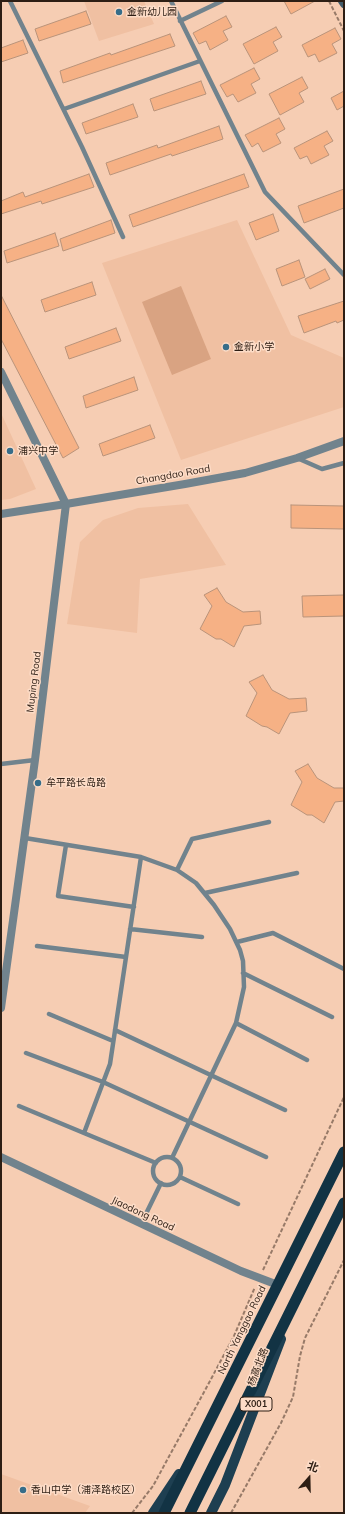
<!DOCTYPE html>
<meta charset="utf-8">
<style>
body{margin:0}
#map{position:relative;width:345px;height:1514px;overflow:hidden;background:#f6cdb3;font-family:Mulish,"Noto Sans SC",sans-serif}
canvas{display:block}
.frame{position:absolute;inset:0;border:2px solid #2d1e14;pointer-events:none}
.north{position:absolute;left:289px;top:1458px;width:40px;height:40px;-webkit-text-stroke:3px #fddcc7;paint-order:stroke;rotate:20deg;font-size:11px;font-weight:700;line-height:16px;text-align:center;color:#2d1e14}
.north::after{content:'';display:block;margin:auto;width:14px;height:18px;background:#2d1e14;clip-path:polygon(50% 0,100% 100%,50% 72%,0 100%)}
</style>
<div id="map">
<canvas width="345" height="1514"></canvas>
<div class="frame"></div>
<div class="north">北</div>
</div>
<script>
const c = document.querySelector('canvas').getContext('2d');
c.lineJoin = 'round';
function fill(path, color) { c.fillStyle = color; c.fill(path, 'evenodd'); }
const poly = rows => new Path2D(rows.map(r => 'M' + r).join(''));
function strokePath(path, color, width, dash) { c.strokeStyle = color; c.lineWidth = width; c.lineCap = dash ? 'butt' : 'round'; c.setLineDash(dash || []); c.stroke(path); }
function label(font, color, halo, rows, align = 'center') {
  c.font = font + ' Mulish,"Noto Sans SC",sans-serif'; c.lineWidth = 3; c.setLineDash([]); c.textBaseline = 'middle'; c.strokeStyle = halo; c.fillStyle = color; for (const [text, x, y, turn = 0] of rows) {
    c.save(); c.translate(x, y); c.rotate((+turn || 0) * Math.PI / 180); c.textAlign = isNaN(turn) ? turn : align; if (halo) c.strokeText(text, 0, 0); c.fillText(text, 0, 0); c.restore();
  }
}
fill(poly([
 [84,1,144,1,154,24,99,41],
 [237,220,291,335,344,358,344,407,181,460,102,263],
 [1,413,36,489,10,499,1,500],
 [188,504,226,565,140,579,137,633,67,624,80,542,103,520,138,508],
 [1,1474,90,1506,85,1513,1,1513]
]), '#f0c0a2');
fill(poly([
 [181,286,211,359,172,375,142,302]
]), '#d9a382');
const building = poly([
 [284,1,315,1,291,14,284,1],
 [86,11,91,24,39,41,35,29,86,11],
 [226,16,232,27,223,31,228,40,210,50,206,41,199,44,193,33,226,16],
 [276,27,282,37,273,42,278,51,254,64,243,44,276,27],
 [335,28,341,39,332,44,337,53,319,62,315,54,308,57,302,45,335,28],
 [170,34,175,46,63,83,60,71,110,53,111,55,170,34],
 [23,40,28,53,1,62,1,48,23,40],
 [254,68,260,79,251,84,256,93,238,102,233,94,227,97,220,85,254,68],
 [302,77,308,88,299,93,304,102,280,115,269,94,302,77],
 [201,81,206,94,154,111,150,99,201,81],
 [344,91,344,106,337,110,331,98,344,91],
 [133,104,138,117,86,134,82,123,133,104],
 [279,118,285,129,276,134,281,143,263,152,258,143,252,147,245,135,279,118],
 [219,126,223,139,172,156,171,154,110,175,106,163,157,145,158,148,219,126],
 [327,131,333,141,324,146,329,155,311,164,307,156,300,159,294,148,327,131],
 [89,174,94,187,42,204,41,201,1,214,1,201,23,192,25,197,89,174],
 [244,174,249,187,133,227,129,215,244,174],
 [344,189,344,208,304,223,298,206,344,189],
 [273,214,279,231,256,240,249,223,273,214],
 [111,220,115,233,63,251,60,239,111,220],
 [55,233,59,246,7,263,4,251,55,233],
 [299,260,305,277,282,286,276,269,299,260],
 [325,269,330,279,310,289,305,279,325,269],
 [92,282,96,295,45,312,41,300,92,282],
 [1,295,79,448,63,458,1,339,1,295],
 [344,301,344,320,337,323,336,321,304,333,298,316,344,301],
 [116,328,121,341,69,359,65,347,116,328],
 [134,377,138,390,86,408,83,396,134,377],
 [150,425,155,438,103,456,99,444,150,425],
 [291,505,344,506,344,529,291,528,291,505],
 [217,588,226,602,243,612,260,611,261,624,244,626,234,647,221,639,216,639,200,629,212,606,204,595,217,588],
 [344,595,344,616,303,617,302,596,344,595],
 [263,675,272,690,289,699,306,698,307,711,290,713,279,734,267,727,262,726,246,716,257,693,249,682,263,675],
 [308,764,317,778,334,788,344,788,344,801,335,802,324,823,312,815,307,815,291,805,302,782,295,771,308,764]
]);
fill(building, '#f6b185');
strokePath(building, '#b9937a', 1);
strokePath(poly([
 [329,1,344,31],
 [263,1270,344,1097],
 [132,1513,153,1486,203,1394,234,1336,255,1287],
 [231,1513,281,1423,293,1397,300,1356,305,1338,344,1260]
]), '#977a68', 2, [4, 2]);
strokePath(poly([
 [10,1,82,147,123,237],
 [171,1,265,192,344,275],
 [180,21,222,1],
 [64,109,200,61],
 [297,458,322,469,344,463],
 [1,764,35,760],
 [25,838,141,857,110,1064,84,1133],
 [66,845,58,896,134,907],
 [141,857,177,870,196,883,214,905,230,929,240,950,243,961,244,987,236,1023,172,1158],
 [177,870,192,839,269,822],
 [205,893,297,873],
 [130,929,202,937],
 [237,942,273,933,344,969],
 [37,946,126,957],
 [243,973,332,1017],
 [49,1014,113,1041],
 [236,1023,307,1060],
 [115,1030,285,1110],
 [26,1053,103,1082,266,1157],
 [19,1106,156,1163],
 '153 1171a14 14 0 1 1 28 0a14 14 0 1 1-28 0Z',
 [180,1177,238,1204],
 [141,1224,161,1183]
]), '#71838d', 4.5);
strokePath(poly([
 [1,372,66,504,35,760,1,1008],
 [1,1157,241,1271,278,1285]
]), '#71838d', 8);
strokePath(poly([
 [1,514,66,504,185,484,245,473,297,458,344,441]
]), '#71838d', 8);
strokePath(poly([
 [342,1,344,4]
]), '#415b6a', 8);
strokePath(poly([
 [153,1513,179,1474],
 [211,1513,225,1485,281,1339]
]), '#1e3f51', 10);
strokePath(poly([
 [164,1513,344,1152],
 [190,1513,344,1203]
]), '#123344', 11);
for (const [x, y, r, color] of [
 [119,12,4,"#376d89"],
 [226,347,4,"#376d89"],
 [10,451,4,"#376d89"],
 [38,783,4,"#376d89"],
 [23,1490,4,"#376d89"]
]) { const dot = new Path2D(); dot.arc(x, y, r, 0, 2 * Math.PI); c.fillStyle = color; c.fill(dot); strokePath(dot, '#fddcc7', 1.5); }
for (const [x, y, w] of [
 [256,1404,32]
]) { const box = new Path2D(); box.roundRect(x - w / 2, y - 7, w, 14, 3); c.fillStyle = '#fddcc7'; c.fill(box); strokePath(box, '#2d1e14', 1); }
label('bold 9px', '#2d1e14', null, [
 ["X001",256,1404]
]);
label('10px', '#2d1e14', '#fddcc7', [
 ["金新幼儿园",127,12],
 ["金新小学",234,347],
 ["浦兴中学",18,451],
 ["牟平路长岛路",46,783],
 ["香山中学（浦泽路校区）",31,1490]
], 'left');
label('10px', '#2d1e14', '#fddcc7', [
 ["Changdao Road",173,475,-10],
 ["Muping Road",34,682,-83],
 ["Jiaodong Road",143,1214,25],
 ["North Yanggao Road",242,1330,-64],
 ["杨高北路",258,1367,-69]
]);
</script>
